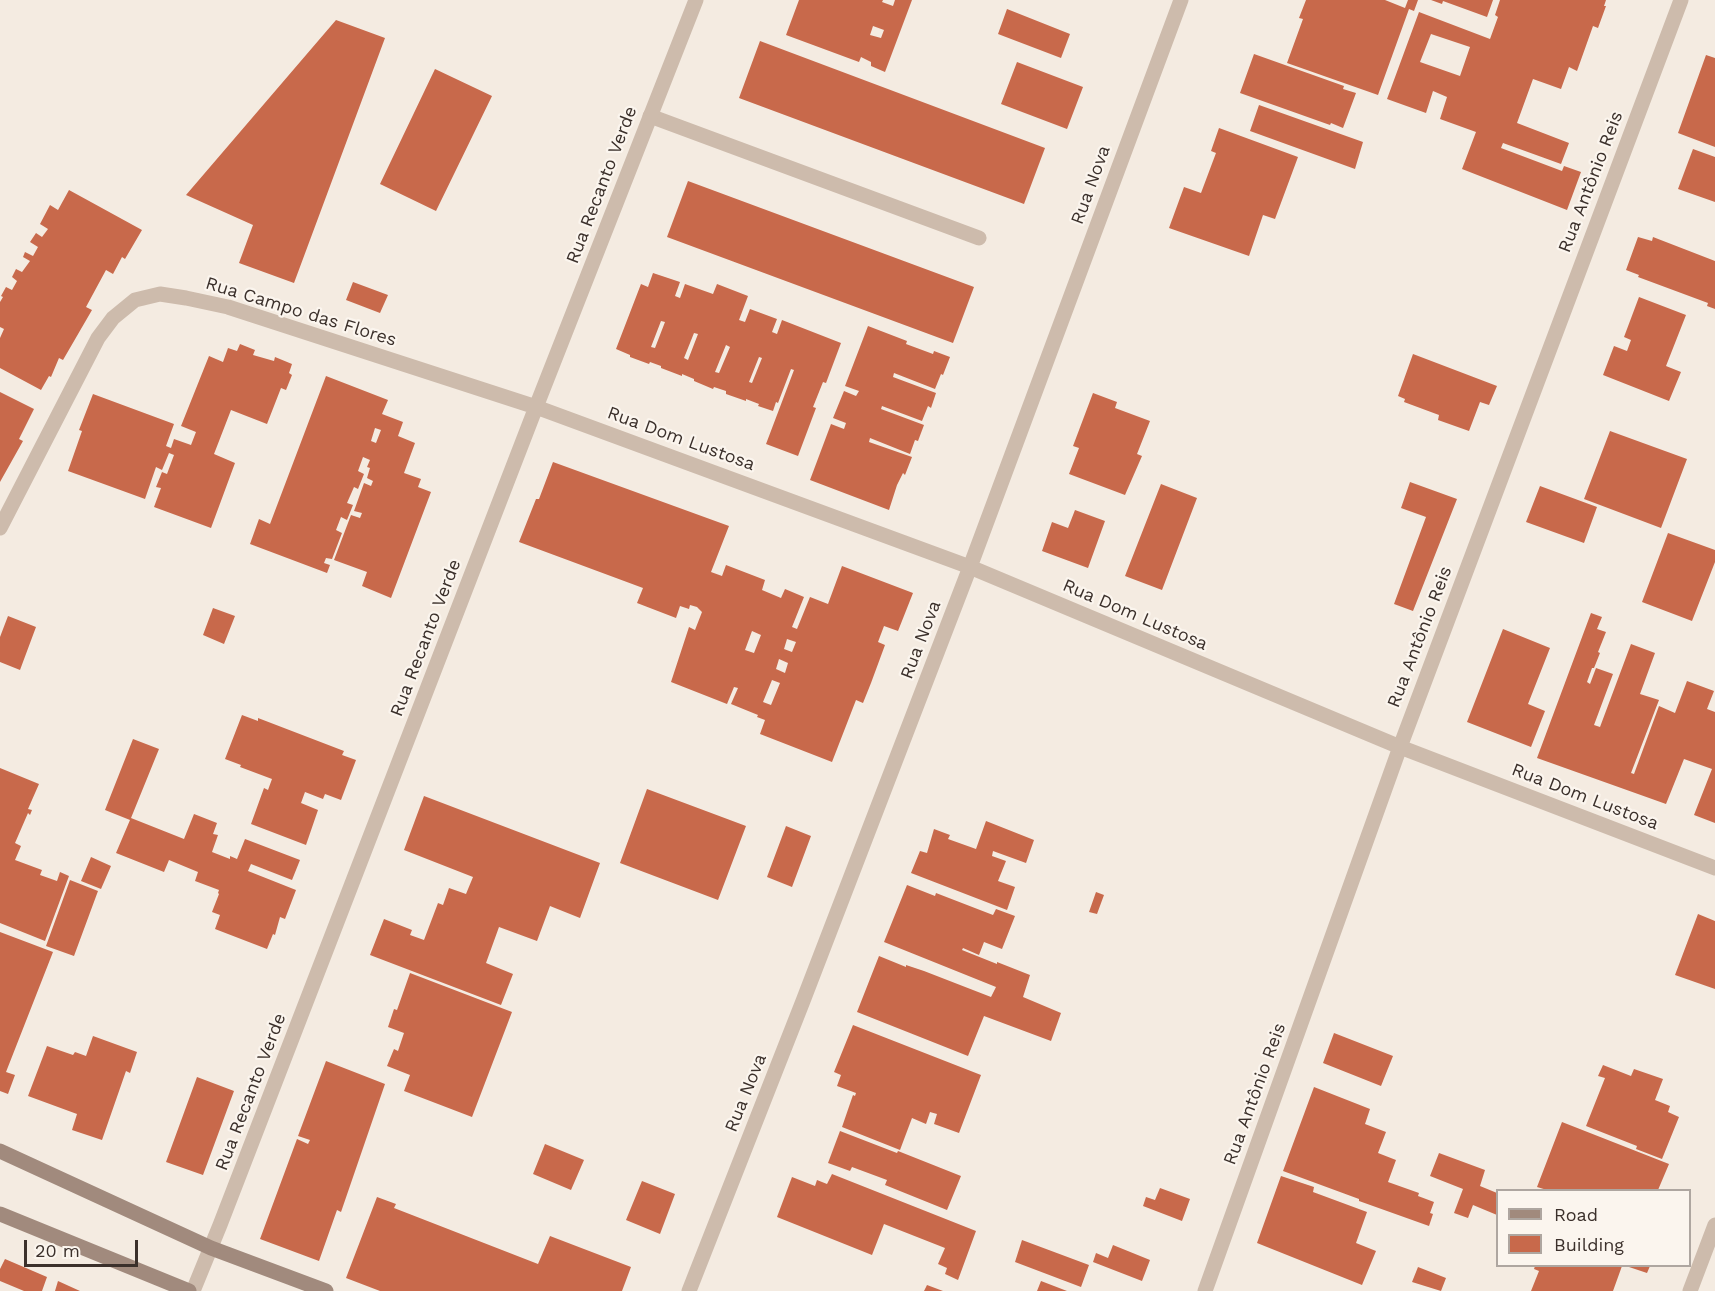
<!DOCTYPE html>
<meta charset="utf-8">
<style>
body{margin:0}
#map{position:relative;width:1715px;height:1291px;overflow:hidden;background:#f4ebe1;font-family:"Work Sans",sans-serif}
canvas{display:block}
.legend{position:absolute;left:1496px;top:1189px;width:195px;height:78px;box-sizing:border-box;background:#fbf5ee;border:2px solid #aea6a0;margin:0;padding:8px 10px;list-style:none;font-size:18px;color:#3b302b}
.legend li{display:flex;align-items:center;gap:12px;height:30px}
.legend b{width:30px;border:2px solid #aea6a0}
.scale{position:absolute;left:24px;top:1240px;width:114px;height:27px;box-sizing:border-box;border:3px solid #3b302b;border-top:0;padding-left:8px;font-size:18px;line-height:21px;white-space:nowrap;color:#3b302b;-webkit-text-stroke:4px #fbf5ee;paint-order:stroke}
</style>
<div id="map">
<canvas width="1715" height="1291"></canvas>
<ul class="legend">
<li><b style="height:8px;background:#a18a7d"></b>Road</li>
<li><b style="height:16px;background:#c8694b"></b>Building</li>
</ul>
<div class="scale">20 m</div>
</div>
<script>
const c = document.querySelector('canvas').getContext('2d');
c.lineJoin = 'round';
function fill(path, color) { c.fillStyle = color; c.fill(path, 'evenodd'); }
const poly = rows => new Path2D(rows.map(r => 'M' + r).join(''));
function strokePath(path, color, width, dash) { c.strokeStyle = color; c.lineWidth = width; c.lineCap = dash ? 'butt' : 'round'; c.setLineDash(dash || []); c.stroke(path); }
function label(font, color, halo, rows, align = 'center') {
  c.font = font + ' "Work Sans",sans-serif'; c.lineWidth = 4.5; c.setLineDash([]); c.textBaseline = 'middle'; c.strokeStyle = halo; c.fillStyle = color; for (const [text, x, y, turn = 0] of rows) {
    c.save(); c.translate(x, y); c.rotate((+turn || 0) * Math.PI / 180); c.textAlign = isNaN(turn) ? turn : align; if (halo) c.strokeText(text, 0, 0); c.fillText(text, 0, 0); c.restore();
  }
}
fill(poly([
 [799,0,883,0,882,2,893,6,895,0,912,0,885,72,871,66,871,62,861,57,859,62,786,35],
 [873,26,884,30,881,38,870,35],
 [1306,0,1385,0,1405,8,1408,0,1418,0,1414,11,1409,9,1378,95,1287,63,1303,19,1299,18],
 [1431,0,1493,0,1487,17,1443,1,1442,4],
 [1500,0,1606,0,1604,6,1606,6,1598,28,1593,26,1577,71,1569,67,1561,89,1533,79,1517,123,1569,143,1561,164,1503,143,1501,148,1562,171,1564,166,1581,172,1567,210,1462,169,1476,132,1440,119,1447,97,1433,91,1426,113,1387,99,1419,12,1490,39,1498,17,1495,15],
 [1431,34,1470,47,1460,76,1420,62],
 [1007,9,1070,34,1061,58,998,34],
 [336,20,385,38,294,283,239,263,253,225,186,195],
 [760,41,1045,148,1024,204,739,98],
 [1254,54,1344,86,1343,89,1356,93,1343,128,1331,123,1330,125,1240,93],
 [1706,55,1715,58,1715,147,1678,133],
 [1017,62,1083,87,1067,129,1001,104],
 [435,69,492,96,436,211,380,184],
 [1259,105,1363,142,1355,169,1250,131],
 [1219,128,1298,157,1275,219,1263,215,1249,256,1169,228,1184,187,1201,193,1216,153,1211,151],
 [1693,149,1715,157,1715,202,1678,189],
 [688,181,974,287,953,343,667,237],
 [69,190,142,230,125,259,122,257,113,274,106,270,86,307,92,310,63,360,59,358,51,377,49,376,41,390,0,368,0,338,4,329,0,327,0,302,3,297,1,296,6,287,12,290,17,281,12,277,16,269,22,272,30,261,23,257,25,252,33,256,38,247,30,242,36,233,42,237,48,229,40,224,50,205,58,210],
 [1638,237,1652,241,1653,237,1715,261,1715,309,1707,306,1708,303,1638,277,1639,275,1626,270],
 [653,273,680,282,675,296,680,298,685,284,713,294,717,284,748,296,739,320,745,322,750,309,777,319,772,332,777,334,782,320,841,343,826,383,823,382,813,407,816,408,798,456,766,444,794,370,791,369,778,403,776,402,773,411,758,406,759,404,746,399,746,401,726,394,726,391,714,387,713,389,694,381,694,379,682,374,682,376,661,368,661,366,650,362,649,364,630,357,630,355,616,349,641,284,648,287],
 [661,321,665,322,655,348,651,347],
 [694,333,698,334,688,360,684,358],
 [726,345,730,347,719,373,715,372],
 [759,357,762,358,752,383,749,382],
 [353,282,388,295,380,313,346,300],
 [1639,297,1686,315,1666,366,1681,372,1669,401,1603,375,1614,346,1627,351,1631,340,1624,337],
 [868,326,907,341,906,344,933,354,934,351,950,357,943,375,941,374,935,389,894,373,893,377,936,393,931,408,928,406,922,421,882,406,881,409,924,425,918,441,915,440,910,454,870,438,869,442,912,457,905,475,903,473,897,485,889,510,810,480,831,424,844,429,846,423,833,418,844,391,856,396,859,391,845,386],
 [240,344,255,350,253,355,274,361,275,357,292,364,289,373,292,375,286,390,281,388,267,424,231,410,214,454,235,463,211,528,154,507,161,488,156,487,162,472,167,474,174,455,169,453,162,470,156,467,145,499,68,471,82,431,79,430,93,394,174,424,166,446,171,448,174,439,191,445,196,432,181,426,209,356,223,362,228,348,237,351],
 [1413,354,1497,386,1489,405,1480,402,1469,431,1438,420,1439,415,1404,402,1405,399,1398,396],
 [326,376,388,400,382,414,403,422,398,436,415,443,404,473,421,479,418,487,431,492,391,598,362,586,367,572,334,560,351,515,360,518,362,513,354,511,364,483,371,486,373,481,367,478,370,468,367,467,370,460,363,457,358,471,364,474,358,489,354,487,347,503,353,505,347,520,341,517,336,530,342,533,332,559,326,558,324,563,330,565,327,573,250,544,259,519,270,524],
 [375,428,381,430,376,443,371,441],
 [0,392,34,409,19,439,23,441,0,482],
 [1093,393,1117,402,1115,408,1150,421,1137,454,1142,456,1125,495,1069,474,1079,448,1073,446],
 [1610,431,1687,459,1661,528,1584,499],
 [553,462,729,526,711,572,722,576,726,565,765,580,762,590,781,598,785,589,804,597,792,627,797,629,810,597,828,604,842,566,913,593,898,631,884,626,878,642,885,645,871,683,863,703,856,700,832,762,760,734,765,720,757,717,758,715,731,704,738,688,734,687,727,704,671,682,689,627,695,630,702,612,697,607,690,605,689,609,680,606,676,618,637,603,643,588,519,542,536,499,539,499],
 [752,631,761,635,754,653,745,650],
 [787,639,796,642,792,652,784,649],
 [779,659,788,663,785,673,776,669],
 [772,680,780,683,771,705,763,702],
 [1410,482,1457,499,1413,611,1394,604,1426,517,1401,508],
 [1161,484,1197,498,1162,590,1125,576],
 [1540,486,1597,507,1584,543,1526,522],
 [1075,510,1105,521,1088,568,1042,551,1052,522,1068,528],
 [1668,533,1715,550,1715,562,1692,621,1642,602],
 [213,608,235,616,224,644,203,635],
 [1591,613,1602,617,1597,629,1606,632,1598,652,1600,653,1594,668,1592,668,1587,682,1590,684,1596,668,1613,674,1594,725,1600,727,1631,644,1655,653,1640,694,1659,700,1631,773,1634,774,1659,706,1675,713,1687,681,1714,691,1707,709,1715,712,1715,823,1694,815,1712,769,1684,759,1666,804,1537,758],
 [8,616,36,627,20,670,0,662,0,637],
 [1503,629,1550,648,1528,704,1545,711,1531,747,1467,722],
 [242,715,258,721,258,718,344,751,342,755,356,760,341,800,325,794,323,799,305,792,301,803,318,810,306,845,251,824,264,788,268,790,272,779,240,767,241,765,225,759],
 [133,739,159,749,131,818,184,839,194,814,217,823,213,834,218,835,212,852,230,859,230,856,237,859,245,839,300,860,292,880,251,864,248,871,296,890,285,919,280,917,275,935,273,934,267,949,215,929,220,915,212,912,219,894,218,893,219,890,195,881,198,872,169,860,164,872,116,853,130,820,105,810],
 [0,768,39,784,28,809,32,810,30,815,28,813,15,843,21,846,15,860,42,870,40,875,57,881,60,872,69,876,45,941,0,923],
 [647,789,746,826,718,900,620,863],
 [424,796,600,863,580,918,550,906,537,941,499,927,486,963,513,974,501,1005,370,955,384,919,412,930,410,935,424,940,438,903,443,905,449,888,466,894,473,877,404,850],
 [986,821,1034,840,1026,863,993,851,992,856,1006,861,998,881,1015,887,1007,910,911,873,920,851,927,853,934,829,950,835,948,839,976,849],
 [786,826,811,836,792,887,767,877],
 [91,857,111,866,101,889,81,881],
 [70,880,98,891,74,956,46,946],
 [907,885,935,896,936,893,993,915,996,909,1015,916,1002,949,984,942,979,955,963,948,962,950,997,964,997,962,1030,975,1023,997,1061,1013,1051,1041,984,1016,968,1056,857,1012,879,956,906,967,906,965,924,971,991,997,996,987,884,942],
 [1096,892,1104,895,1097,914,1089,912],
 [1698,914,1715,921,1715,989,1675,975],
 [0,932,53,952,6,1072,15,1075,8,1094,0,1091],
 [410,973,512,1012,472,1117,404,1091,410,1075,387,1066,394,1049,398,1051,404,1033,388,1027,394,1009,397,1010],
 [853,1025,981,1075,959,1133,934,1124,937,1114,930,1112,926,1124,912,1118,900,1150,842,1127,853,1095,855,1096,856,1093,837,1086,841,1075,834,1072],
 [1334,1033,1393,1056,1381,1086,1323,1063],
 [93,1036,137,1052,130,1073,126,1071,102,1140,72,1130,77,1114,28,1096,47,1046,73,1055,75,1052,86,1056],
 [326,1061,385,1084,341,1212,337,1210,319,1261,260,1239,297,1139,308,1144,310,1140,298,1136],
 [1603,1065,1631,1076,1634,1069,1663,1079,1655,1100,1670,1106,1668,1112,1679,1117,1662,1159,1636,1149,1637,1146,1586,1126,1605,1078,1598,1076],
 [197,1077,234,1091,203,1175,166,1162],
 [1314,1087,1370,1109,1365,1124,1386,1132,1378,1153,1396,1160,1388,1182,1419,1193,1418,1196,1434,1202,1430,1213,1433,1214,1429,1226,1359,1201,1359,1199,1283,1171],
 [1562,1122,1669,1164,1658,1190,1547,1190,1537,1187],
 [840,1131,897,1153,898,1151,961,1176,947,1210,885,1185,887,1180,852,1167,850,1171,828,1163],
 [545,1144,584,1160,571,1190,533,1174],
 [1439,1153,1485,1170,1480,1186,1497,1193,1497,1215,1473,1205,1468,1218,1454,1213,1463,1189,1430,1176],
 [832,1174,976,1231,958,1280,945,1274,947,1268,938,1264,945,1248,884,1224,872,1255,777,1217,792,1177,815,1186,817,1180,827,1184],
 [1281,1176,1314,1187,1313,1192,1367,1212,1356,1243,1376,1251,1362,1285,1257,1243],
 [642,1181,675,1194,660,1234,626,1220],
 [1160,1188,1190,1199,1182,1221,1143,1206,1146,1197,1155,1200],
 [377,1197,396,1204,394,1208,538,1264,550,1236,631,1267,622,1291,380,1291,346,1278],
 [1022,1240,1089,1265,1081,1287,1015,1262],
 [1113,1245,1150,1260,1142,1281,1093,1262,1096,1253,1108,1258],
 [5,1259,47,1277,42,1291,24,1291,0,1281,0,1269],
 [1535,1266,1622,1266,1613,1291,1531,1291,1539,1271,1534,1269],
 [1626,1266,1650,1266,1647,1273],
 [1418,1267,1446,1278,1441,1291,1412,1282],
 [58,1281,80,1291,55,1291],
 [1041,1281,1067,1291,1037,1291],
 [927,1285,943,1291,924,1291]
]), '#c8694b');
strokePath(poly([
 [650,116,979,238]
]), '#cdbbac', 15);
strokePath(poly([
 [0,528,98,338,113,318,135,300,160,294,186,298,228,307,536,407,970,567,1400,747,1715,868],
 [193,1291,220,1225,536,407,696,0],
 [689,1291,803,1001,970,567,1181,0],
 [1205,1291,1400,747,1681,0],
 [1690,1291,1715,1225]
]), '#cdbbac', 15);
strokePath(poly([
 [0,1151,211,1248,326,1291],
 [0,1214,189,1291]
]), '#a18a7d', 15);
label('18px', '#3b302b', '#fbf5ee', [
 ["Rua Antônio Reis",1591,182,-69],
 ["Rua Recanto Verde",602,185,-69],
 ["Rua Nova",1091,185,-70],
 ["Rua Campo das Flores",301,312,17],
 ["Rua Dom Lustosa",681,439,20],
 ["Rua Dom Lustosa",1135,615,23],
 ["Rua Antônio Reis",1420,637,-69],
 ["Rua Recanto Verde",426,638,-69],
 ["Rua Nova",921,640,-69],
 ["Rua Dom Lustosa",1585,797,21],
 ["Rua Recanto Verde",251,1092,-69],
 ["Rua Nova",746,1093,-68],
 ["Rua Antônio Reis",1255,1094,-70]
]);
</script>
